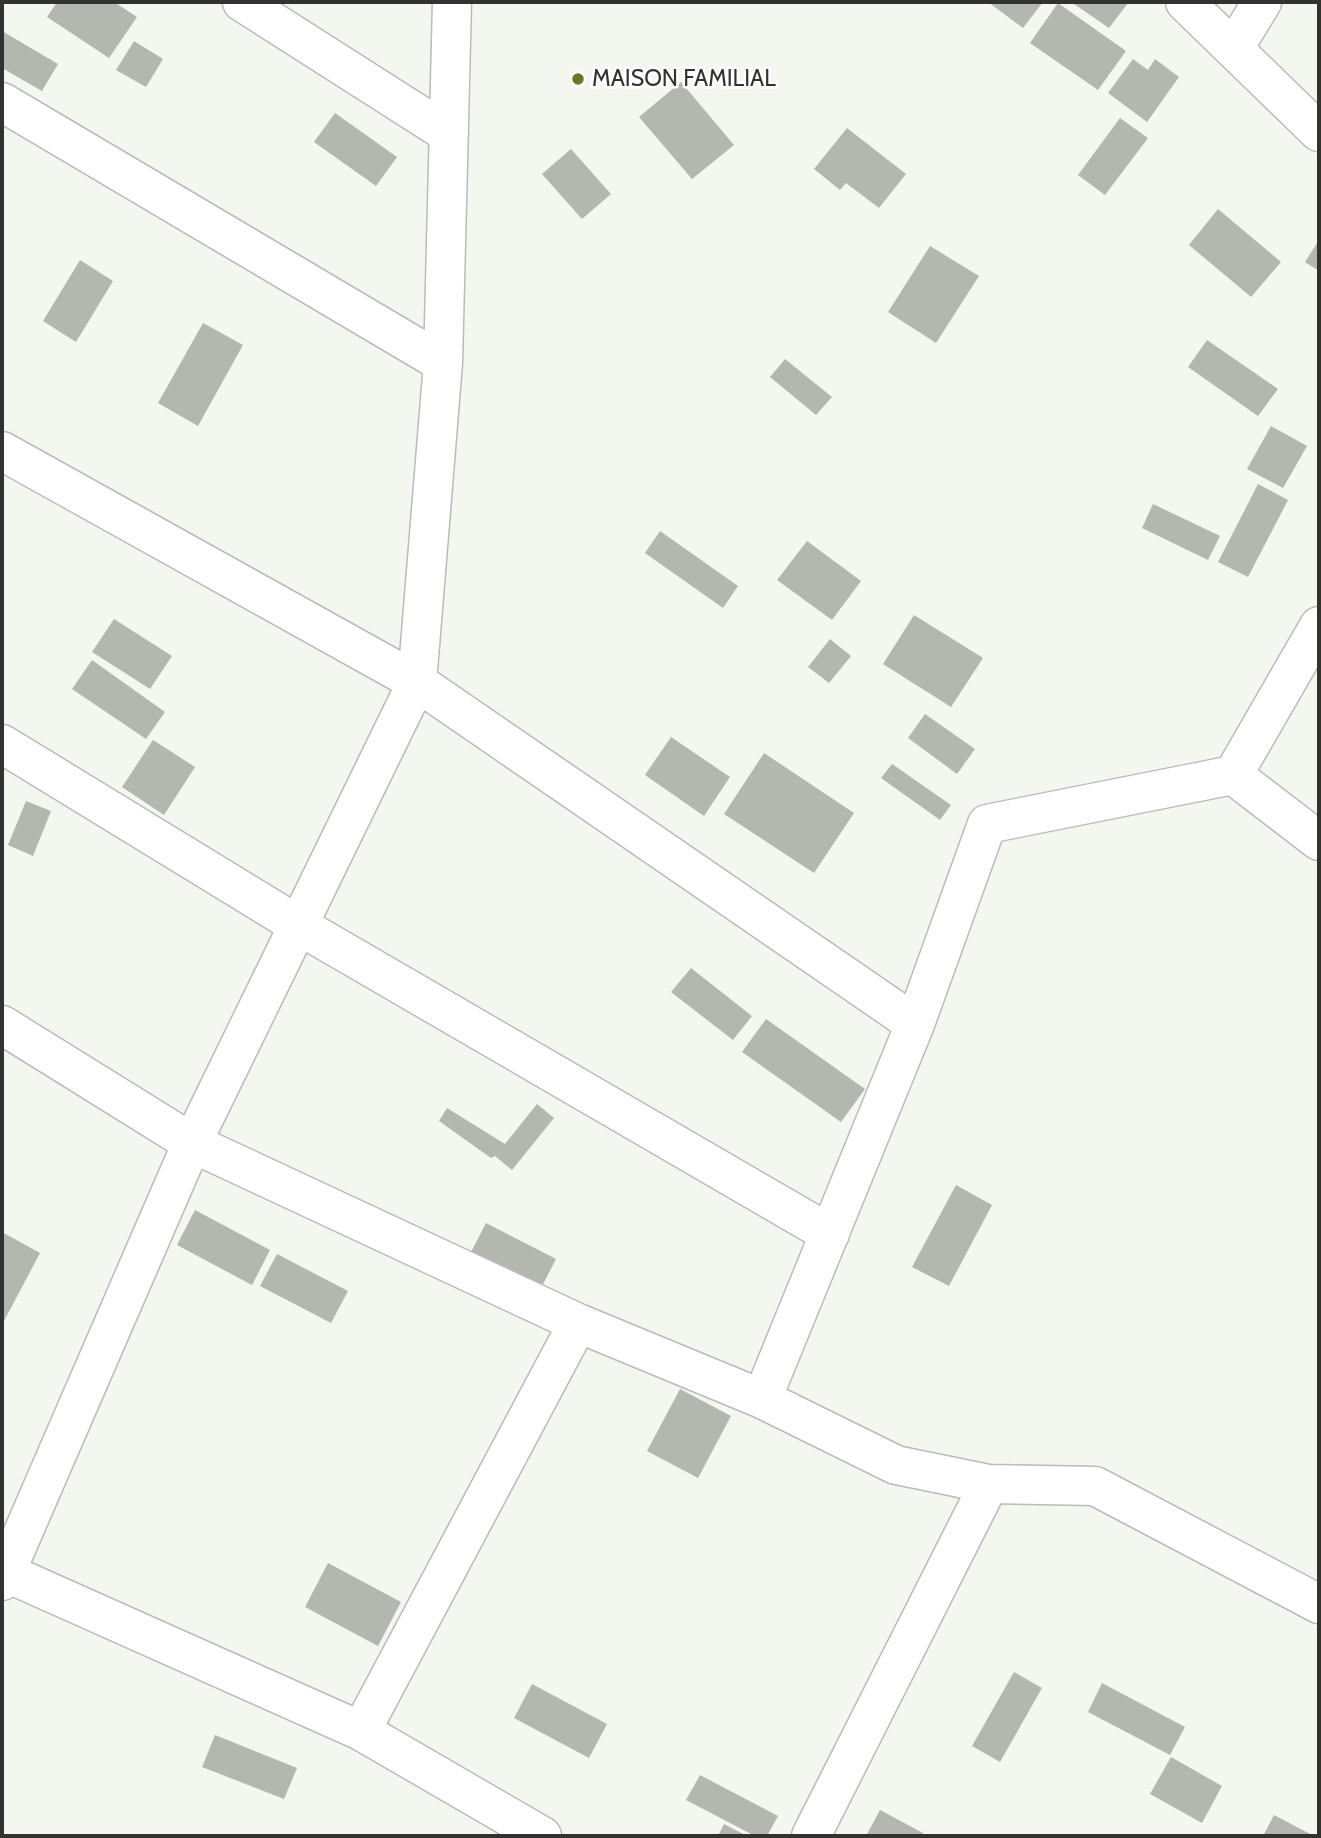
<!DOCTYPE html>
<style>
body{margin:0}
#map{position:relative;width:1321px;height:1838px;overflow:hidden;background:#f4f6f0;font-family:Cabin,sans-serif}
canvas{display:block}
.frame{position:absolute;inset:0;border:4px solid #323331;pointer-events:none}
</style>
<div id="map">
<canvas width="1321" height="1838"></canvas>
<div class="frame"></div>
</div>
<script>
const c = document.querySelector('canvas').getContext('2d');
c.lineJoin = 'round';
function fill(path, color) { c.fillStyle = color; c.fill(path, 'evenodd'); }
const poly = rows => new Path2D(rows.map(r => 'M' + r).join(''));
function strokePath(path, color, width, dash) { c.strokeStyle = color; c.lineWidth = width; c.lineCap = dash ? 'butt' : 'round'; c.setLineDash(dash || []); c.stroke(path); }
function label(font, color, halo, rows, align = 'center') {
  c.font = font + ' Cabin,sans-serif'; c.lineWidth = 5; c.setLineDash([]); c.textBaseline = 'middle'; c.strokeStyle = halo; c.fillStyle = color; for (const [text, x, y, turn = 0] of rows) {
    c.save(); c.translate(x, y); c.rotate((+turn || 0) * Math.PI / 180); c.textAlign = isNaN(turn) ? turn : align; if (halo) c.strokeText(text, 0, 0); c.fillText(text, 0, 0); c.restore();
  }
}
fill(poly([
 [57,2,114,2,137,17,109,58,47,17],
 [988,2,1043,2,1023,28],
 [1071,2,1126,2,1128,3,1109,28],
 [1058,3,1126,51,1098,90,1030,43],
 [2,31,58,64,42,91,2,68],
 [134,41,163,59,146,87,116,70],
 [1133,59,1148,70,1155,59,1179,77,1147,122,1108,93],
 [681,82,734,145,692,179,639,117],
 [335,113,397,157,376,186,314,142],
 [1120,118,1148,138,1105,195,1078,175],
 [847,128,906,174,879,208,846,183,840,190,814,169],
 [571,149,611,194,582,219,542,174],
 [1218,209,1281,262,1251,297,1189,245],
 [1319,240,1319,271,1305,262],
 [930,246,979,276,936,343,888,312],
 [80,260,113,281,76,342,43,321],
 [203,323,243,345,198,426,158,403],
 [1207,340,1278,389,1258,416,1188,367],
 [785,359,832,397,816,415,770,377],
 [1271,426,1307,446,1283,488,1247,469],
 [1258,484,1288,500,1248,577,1218,562],
 [1153,504,1220,536,1208,560,1142,528],
 [660,531,738,586,723,608,645,553],
 [807,541,861,581,832,620,777,580],
 [914,615,983,658,951,707,883,664],
 [114,619,172,656,150,689,92,652],
 [830,639,851,656,829,683,808,667],
 [92,660,165,712,146,739,72,689],
 [925,714,975,749,957,774,908,738],
 [671,737,730,777,704,816,645,775],
 [153,740,195,767,164,815,122,787],
 [764,753,854,813,814,873,724,814],
 [892,764,951,805,940,820,881,778],
 [26,801,51,811,33,856,8,845],
 [691,968,752,1016,733,1040,671,992],
 [766,1019,865,1089,841,1122,742,1052],
 [537,1104,554,1118,512,1170,495,1156,491,1158,439,1121,447,1108,505,1144],
 [956,1185,992,1205,949,1286,912,1267],
 [195,1210,270,1250,252,1285,177,1245],
 [486,1223,556,1259,541,1288,471,1252],
 [2,1232,40,1253,4,1321,2,1320],
 [277,1254,348,1291,331,1323,260,1286],
 [680,1389,731,1416,698,1478,647,1451],
 [328,1563,401,1602,378,1646,305,1607],
 [1014,1672,1042,1688,1000,1762,972,1746],
 [1102,1683,1185,1727,1170,1755,1088,1712],
 [532,1684,607,1724,589,1758,514,1718],
 [215,1735,297,1768,284,1799,202,1767],
 [1171,1757,1222,1786,1202,1823,1150,1794],
 [700,1775,778,1816,767,1836,755,1836,686,1800],
 [880,1810,923,1833,922,1836,866,1836],
 [1274,1815,1314,1836,1263,1836],
 [724,1824,747,1836,718,1836]
]), '#b4b6b0');
const minor = poly([
 [242,2,449,134],
 [452,2,443,363,417,682,915,1024],
 [1185,2,1319,132],
 [1234,48,1262,2],
 [2,102,443,363],
 [2,451,417,682,192,1143,2,1581],
 [2,744,298,925,830,1234],
 [1233,775,1319,841],
 [2,1025,192,1143,578,1323,762,1399,915,1024,987,824,1233,775,1319,626],
 [762,1399,896,1465,989,1484,1095,1486,1319,1604],
 [7,1573,361,1731,542,1836],
 [361,1731,578,1323],
 [811,1836,989,1484]
]);
strokePath(minor, '#babcb6', 41);
strokePath(minor, '#fff', 38);
for (const [x, y, r, color] of [
 [578,79,7,"#6a7825"]
]) { const dot = new Path2D(); dot.arc(x, y, r, 0, 2 * Math.PI); c.fillStyle = color; c.fill(dot); strokePath(dot, '#fff', 2.5); }
label('23px', '#323331', '#fff', [
 ["MAISON FAMILIAL",592,79]
], 'left');
</script>
